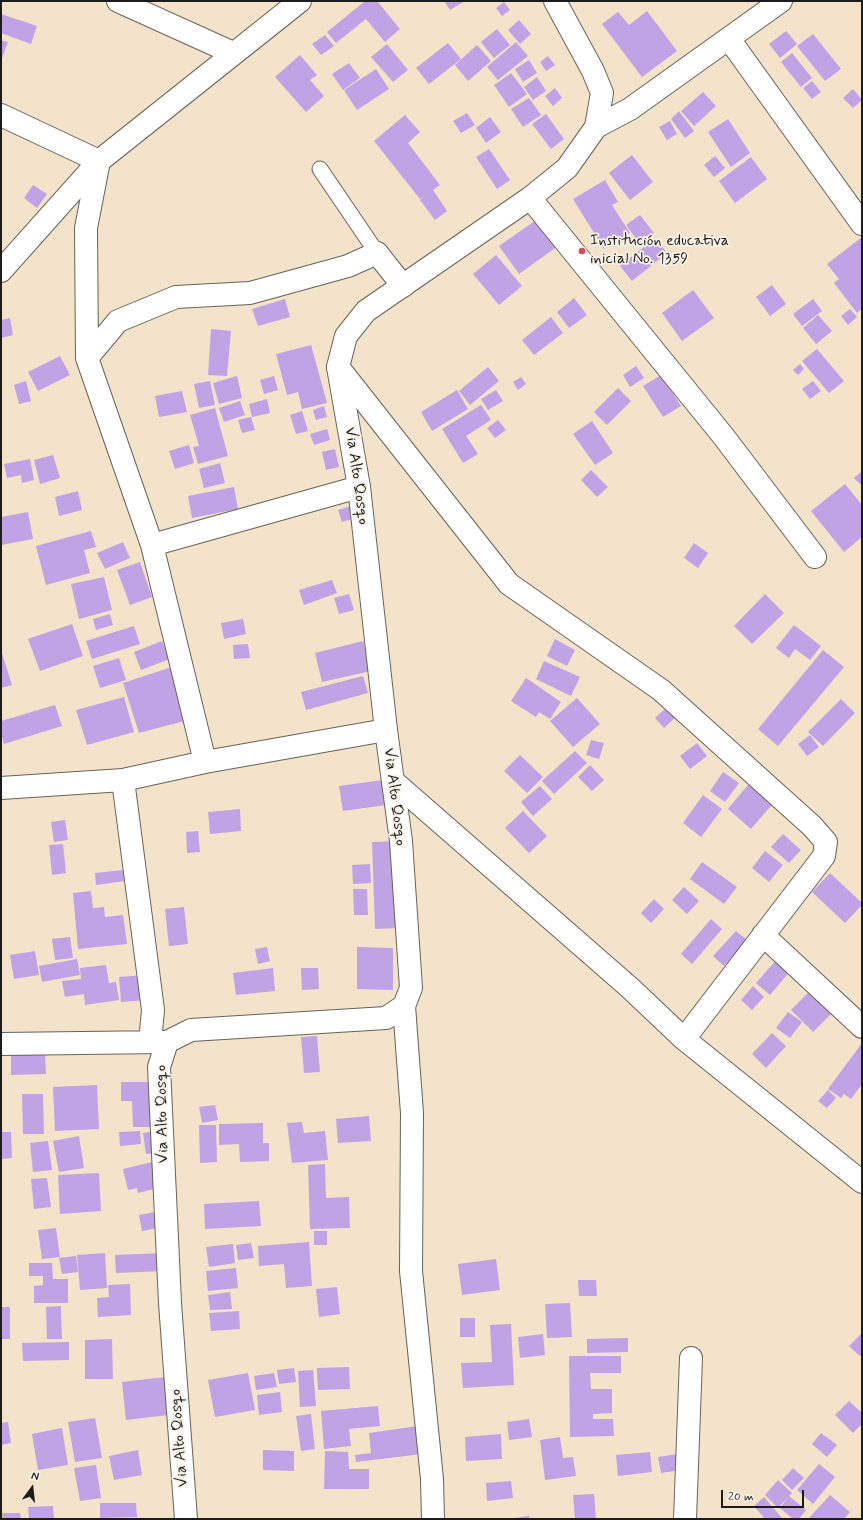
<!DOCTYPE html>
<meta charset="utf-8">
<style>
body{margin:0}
#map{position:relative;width:863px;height:1520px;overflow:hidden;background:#f3e3ca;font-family:Mynerve,sans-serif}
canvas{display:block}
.frame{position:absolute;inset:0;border:2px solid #1c1c1c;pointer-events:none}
.north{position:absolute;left:12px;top:1468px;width:40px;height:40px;-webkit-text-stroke:3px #f7f3e8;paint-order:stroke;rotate:15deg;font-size:11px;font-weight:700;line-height:16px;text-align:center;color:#1c1c1c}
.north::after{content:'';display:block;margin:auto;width:14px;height:18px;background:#1c1c1c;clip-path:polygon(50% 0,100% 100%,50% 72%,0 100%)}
.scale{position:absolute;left:721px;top:1490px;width:83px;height:18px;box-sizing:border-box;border:2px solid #1c1c1c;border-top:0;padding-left:5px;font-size:12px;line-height:14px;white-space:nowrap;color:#1c1c1c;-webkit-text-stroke:3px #f7f3e8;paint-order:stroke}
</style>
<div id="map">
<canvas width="863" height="1520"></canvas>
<div class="frame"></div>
<div class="north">N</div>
<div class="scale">20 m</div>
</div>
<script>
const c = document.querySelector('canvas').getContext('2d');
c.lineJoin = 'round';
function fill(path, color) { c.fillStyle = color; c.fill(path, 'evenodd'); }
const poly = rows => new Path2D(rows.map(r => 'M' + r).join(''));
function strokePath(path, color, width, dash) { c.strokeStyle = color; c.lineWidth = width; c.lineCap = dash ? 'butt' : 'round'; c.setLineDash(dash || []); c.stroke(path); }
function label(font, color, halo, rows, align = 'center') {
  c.font = font + ' Mynerve,sans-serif'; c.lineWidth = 3.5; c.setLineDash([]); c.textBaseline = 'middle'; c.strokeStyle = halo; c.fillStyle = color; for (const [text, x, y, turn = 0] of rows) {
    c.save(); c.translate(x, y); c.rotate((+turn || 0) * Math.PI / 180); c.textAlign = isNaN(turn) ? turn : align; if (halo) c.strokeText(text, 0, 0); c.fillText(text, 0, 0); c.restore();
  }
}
fill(poly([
 [365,1,377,1,400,29,385,42,366,19,336,43,327,32],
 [444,1,465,1,450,10],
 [504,2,510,10,502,16,496,8],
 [647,11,677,51,642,77,602,24,618,12,629,25],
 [1,14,37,26,31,44,1,33],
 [519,20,531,34,520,44,508,30],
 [497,29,510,45,494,58,481,42],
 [786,31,797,44,780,58,769,44],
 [813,34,841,69,825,81,797,46],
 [325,35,334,46,321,55,312,44],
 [1,40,8,42,1,61],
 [516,42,528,56,498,80,487,67],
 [448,43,461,59,429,84,416,68],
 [387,44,408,70,393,82,371,57],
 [477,45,491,61,468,81,455,65],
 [792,53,812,78,801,87,781,62],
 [300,55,317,75,310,80,324,96,306,112,275,77],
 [548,56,555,65,546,71,540,62],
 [529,60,537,73,523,82,515,69],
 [349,63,360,78,343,90,332,74],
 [376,69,389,89,357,110,344,90],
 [511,73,527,94,509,107,494,85],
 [537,77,546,91,533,100,524,87],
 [812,81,821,92,812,99,803,88],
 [555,88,562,98,553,106,545,96],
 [853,89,862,100,853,108,843,98],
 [703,92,716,106,694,126,681,111],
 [529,98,541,115,523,127,511,109],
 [679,111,694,131,685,138,671,119],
 [467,113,475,125,461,133,453,121],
 [546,114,564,139,551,149,532,124],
 [405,115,420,132,408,143,440,185,433,190,447,211,435,220,420,200,425,196,420,199,374,141],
 [490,117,501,132,486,143,476,128],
 [728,119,750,153,731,167,708,132],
 [670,121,677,134,667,140,659,127],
 [489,149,510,180,497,189,476,157],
 [632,155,653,182,630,200,609,173],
 [715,156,725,168,714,177,704,165],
 [751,157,767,179,735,203,719,181],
 [605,180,618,202,612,205,630,233,604,249,573,199],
 [33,185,47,194,37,208,24,198],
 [640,215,654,233,640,244,626,225],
 [539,218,558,246,519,274,499,246],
 [862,237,862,309,857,313,834,283,839,279,827,264],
 [655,238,667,253,632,281,620,266],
 [496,255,522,286,499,305,473,274],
 [772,285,786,304,770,316,756,297],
 [693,290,714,318,682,341,662,313],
 [574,298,587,315,569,328,557,312],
 [285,299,290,317,258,326,252,309],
 [813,299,822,311,802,326,793,314],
 [850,309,857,317,848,325,841,316],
 [818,315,832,331,816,344,803,328],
 [551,317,563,333,534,355,522,340],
 [10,318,13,335,1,338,1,320],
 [211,329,231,331,227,376,208,375],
 [311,345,327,403,302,409,298,392,287,395,276,354],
 [817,349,844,381,829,393,802,361],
 [60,356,70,375,38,391,28,372],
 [800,364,804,369,798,375,793,370],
 [636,366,644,378,630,387,623,375],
 [488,367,499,381,470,405,459,391],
 [661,375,681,406,663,417,643,386],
 [237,376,242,398,219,404,213,383],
 [274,376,278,390,264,394,260,380],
 [521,377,526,384,518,390,513,382],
 [26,381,31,401,19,404,14,385],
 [210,381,215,405,199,408,194,384],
 [813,381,821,391,810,399,802,389],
 [618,388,631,401,607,425,594,412],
 [457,390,468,409,432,431,421,412],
 [496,390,503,401,488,410,481,399],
 [182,391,187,412,159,417,155,396],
 [267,399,270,413,252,417,249,404],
 [240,401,245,415,224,422,219,408],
 [481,405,491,420,466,436,478,454,463,463,442,429],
 [324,406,327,417,316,420,313,410],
 [215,408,228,456,198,464,193,447,199,446,190,415],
 [302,411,308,431,296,434,290,415],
 [251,417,255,430,242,433,238,420],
 [498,420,506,430,495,438,487,428],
 [592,421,613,453,595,465,573,434],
 [327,429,330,440,314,445,310,434],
 [189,445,194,463,175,469,169,451],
 [335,449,339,467,326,470,322,452],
 [53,455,60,478,40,484,34,460],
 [30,459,34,480,22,483,21,475,7,478,4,464],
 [220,463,225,483,204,488,199,469],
 [591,470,608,487,597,497,581,480],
 [862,471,862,486,854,478],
 [845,484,862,505,862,537,844,552,811,511],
 [234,487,238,509,192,518,188,496],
 [78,491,82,510,59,516,55,497],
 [351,506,355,518,342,522,338,510],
 [28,512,33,539,1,545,1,517],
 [91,531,96,547,84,550,90,573,46,585,36,546],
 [123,542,130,558,105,569,97,553],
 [694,543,708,553,698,568,684,558],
 [140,562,152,597,130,605,117,570],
 [104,577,112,610,79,619,71,584],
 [332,580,337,593,304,605,299,590],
 [349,594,354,610,339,614,334,598],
 [765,594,784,613,752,644,734,626],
 [110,614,113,625,96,630,93,619],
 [243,619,246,634,224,639,221,623],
 [72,624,83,656,40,671,28,639],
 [794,625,821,646,810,660,795,649,789,658,776,648],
 [134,626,140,644,92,659,86,641],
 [555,639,575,650,567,666,547,656],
 [162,641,170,659,141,670,134,652],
 [363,641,371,671,322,682,315,653],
 [248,644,250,658,234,659,233,645],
 [1,650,12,685,1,688],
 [823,650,844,667,778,746,758,729],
 [119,658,126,680,100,688,93,666],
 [544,661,580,677,571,696,536,679],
 [178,665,192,719,139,733,123,683],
 [363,676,368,693,306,710,301,692],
 [526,678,561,702,550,719,539,712,536,717,511,701],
 [124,697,134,732,87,745,76,710],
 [577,698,600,724,573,747,550,721],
 [841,699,855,713,823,746,808,732],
 [55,705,62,726,4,744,1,733,1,721],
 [668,706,677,716,664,728,655,718],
 [810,735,819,747,807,756,798,744],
 [591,740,604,743,599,759,586,755],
 [697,743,707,756,690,769,680,756],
 [575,751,587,763,554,794,542,781],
 [520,755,543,777,527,793,504,771],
 [590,765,604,780,592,791,578,777],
 [723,772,739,783,725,802,710,791],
 [383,780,386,805,343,811,339,786],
 [752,780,776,800,751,829,728,809],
 [540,786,552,799,533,816,521,802],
 [703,795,722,809,701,837,683,823],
 [240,809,241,831,210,834,208,812],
 [523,811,547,836,529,853,505,828],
 [65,820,68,840,54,842,51,822],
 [198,831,200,852,187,853,186,832],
 [783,834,801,850,789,863,771,847],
 [394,841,398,928,375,929,372,842],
 [63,844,66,873,52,875,49,845],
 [765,851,783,865,769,882,752,868],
 [702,862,737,887,724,904,690,879],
 [370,864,371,883,353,884,352,865],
 [123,870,125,881,96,885,95,873],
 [830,873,862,903,862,905,845,923,812,892],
 [684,887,699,901,687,914,672,900],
 [353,889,367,889,368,915,354,915],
 [91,891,93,908,104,907,105,917,123,915,127,944,78,949,73,893],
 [654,899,664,909,651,923,641,913],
 [184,907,188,944,169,946,165,909],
 [711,919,722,929,692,964,681,954],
 [736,931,747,940,724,966,713,956],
 [70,937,73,958,55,960,52,939],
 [267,947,270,961,258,964,255,949],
 [357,947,393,948,393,990,357,989],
 [35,951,39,975,14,979,10,955],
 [779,957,792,969,770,995,756,983],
 [77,959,80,975,42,982,39,966],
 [106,965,109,983,116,982,119,1000,85,1005,84,994,65,997,62,981,81,979,80,968],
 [273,968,275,991,236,995,233,973],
 [301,968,318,968,319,989,302,990],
 [145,975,147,1000,121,1002,119,977],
 [753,986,764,997,752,1010,741,1000],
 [809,992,832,1013,813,1032,791,1010],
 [788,1012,802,1022,790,1038,776,1028],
 [772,1033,786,1046,766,1068,752,1054],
 [317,1036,320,1072,304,1073,301,1037],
 [862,1043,862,1084,851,1099,844,1094,841,1098,828,1089],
 [45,1053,46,1074,11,1075,11,1054],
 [121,1082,157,1082,158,1127,133,1127,132,1101,121,1101],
 [97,1085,99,1129,55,1131,53,1087],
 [828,1090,836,1098,827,1108,818,1101],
 [22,1094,43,1094,44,1134,23,1134],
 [215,1105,218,1120,202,1123,199,1107],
 [369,1116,371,1141,338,1143,336,1119],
 [302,1122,304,1133,325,1131,328,1160,292,1163,287,1123],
 [263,1123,263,1143,269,1143,269,1161,240,1162,239,1144,219,1145,219,1124],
 [199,1125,216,1125,217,1162,200,1163],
 [140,1131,141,1144,120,1146,119,1132],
 [158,1131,161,1152,146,1154,143,1133],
 [1,1132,11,1132,12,1158,1,1159],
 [79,1136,84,1168,59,1172,53,1141],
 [48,1141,52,1170,33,1172,30,1143],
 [152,1162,158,1188,138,1193,137,1188,128,1190,123,1169],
 [325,1164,326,1198,349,1197,350,1228,310,1229,308,1165],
 [99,1173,101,1211,60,1214,58,1175],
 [47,1178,51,1207,34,1209,31,1179],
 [259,1201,261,1226,205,1229,204,1204],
 [160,1211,163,1227,142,1231,139,1215],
 [56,1228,60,1257,42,1259,38,1230],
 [314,1231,327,1231,327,1245,314,1245],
 [309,1242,312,1286,286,1288,284,1264,259,1266,258,1246],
 [251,1243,254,1258,238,1260,236,1245],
 [233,1244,235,1263,209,1267,206,1247],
 [105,1253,107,1288,80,1290,77,1255],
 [163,1253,164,1271,116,1273,115,1255],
 [76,1256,78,1272,62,1274,59,1258],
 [496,1259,500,1290,462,1295,458,1264],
 [29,1263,52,1263,53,1279,68,1279,68,1303,34,1303,34,1286,43,1285,43,1276,29,1276],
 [236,1268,238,1288,208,1291,206,1271],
 [578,1280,596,1280,597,1296,579,1296],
 [130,1284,131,1315,98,1317,97,1298,109,1297,108,1285],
 [337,1287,340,1314,319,1317,316,1289],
 [230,1292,232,1309,210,1310,208,1295],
 [570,1303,572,1337,547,1338,545,1304],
 [61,1306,62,1339,47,1339,46,1307],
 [1,1307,10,1307,10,1339,1,1339],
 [239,1311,240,1329,211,1331,209,1313],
 [460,1318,475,1318,475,1337,460,1337],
 [511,1324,514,1385,463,1388,461,1363,492,1362,490,1325],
 [862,1333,862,1354,860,1356,849,1346],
 [543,1334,545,1355,520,1358,518,1337],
 [628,1338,628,1352,587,1353,587,1339],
 [112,1339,113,1379,85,1379,85,1340],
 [69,1342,69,1360,23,1361,22,1343],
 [569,1356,621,1356,621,1373,590,1373,591,1389,612,1389,612,1413,593,1414,593,1419,613,1419,614,1436,570,1437],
 [349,1367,350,1389,318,1390,317,1368],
 [294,1368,296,1382,279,1384,277,1370],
 [313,1370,316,1406,300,1407,298,1371],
 [248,1373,255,1410,215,1417,208,1380],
 [274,1373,277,1387,256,1390,254,1376],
 [173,1376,177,1414,126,1420,122,1382],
 [280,1392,282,1412,259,1415,257,1395],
 [849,1401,862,1413,862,1424,853,1433,835,1415],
 [378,1406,380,1426,349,1429,351,1446,324,1449,321,1411],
 [311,1414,315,1449,301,1451,296,1416],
 [95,1418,102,1458,75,1462,68,1422],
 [529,1419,532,1437,509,1440,507,1422],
 [8,1422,11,1443,1,1445,1,1423],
 [418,1426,422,1454,356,1462,355,1455,371,1453,369,1433],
 [62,1428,68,1465,38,1470,32,1434],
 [821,1433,837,1445,827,1457,812,1444],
 [501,1434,502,1459,466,1461,465,1437],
 [560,1437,563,1458,573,1457,576,1476,545,1480,540,1440],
 [138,1450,142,1475,114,1480,109,1456],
 [263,1450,294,1451,294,1471,263,1470],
 [325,1451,348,1452,349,1469,369,1469,369,1489,324,1489],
 [650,1452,652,1472,618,1476,616,1455],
 [678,1454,681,1470,661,1473,658,1457],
 [819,1464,835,1477,813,1504,797,1490],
 [96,1465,101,1498,80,1501,74,1468],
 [793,1468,804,1478,792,1490,782,1480],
 [778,1480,792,1493,778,1508,765,1495],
 [511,1481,513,1498,487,1501,486,1483],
 [594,1494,596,1519,575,1519,573,1495],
 [830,1495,850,1512,844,1519,808,1519],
 [789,1496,806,1510,799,1519,793,1519,780,1508],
 [764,1497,783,1519,765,1519,754,1506],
 [100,1503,136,1503,137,1517,100,1518],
 [53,1506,54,1519,29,1519,28,1507],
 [2,1513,20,1513,21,1519,3,1519],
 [529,1516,530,1519,514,1519,514,1518]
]), '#c0a3e5');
const lane = poly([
 [320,169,377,253]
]);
const street = poly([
 [729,39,862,224],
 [1,115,99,161,86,228,87,358,152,545,205,762],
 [596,127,630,109,781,1],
 [530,198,724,437,815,557],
 [87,358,118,321,176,297,250,293,348,266,377,253,403,286],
 [338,367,509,584,661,690,812,826,826,842,824,856,684,1039],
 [152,545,359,487],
 [123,780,153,1010,150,1042],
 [393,781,629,987,684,1039,862,1182],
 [1,788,123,780,205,762,386,730],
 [763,935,862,1027],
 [404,1006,412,1113,411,1271,432,1479,433,1519],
 [1,1044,164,1042],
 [685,1519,691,1358]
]);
const secondary = poly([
 [118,1,233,53],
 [1,271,99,161,300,1],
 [186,1519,170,1303,159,1067,167,1042,191,1030,386,1018,404,1006,411,988,401,841,386,730,359,487,338,367,346,336,366,311,530,198,567,168,596,127,602,93,593,71,555,1]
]);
strokePath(lane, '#676259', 17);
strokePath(street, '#676259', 24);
strokePath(secondary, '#676259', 24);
strokePath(lane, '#fff', 15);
strokePath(street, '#fff', 22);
strokePath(secondary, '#fff', 22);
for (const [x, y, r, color] of [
 [582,251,4,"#d1495b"]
]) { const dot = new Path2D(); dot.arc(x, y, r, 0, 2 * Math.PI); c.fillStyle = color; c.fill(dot); strokePath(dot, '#f7f3e8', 1.5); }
label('16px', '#1c1c1c', '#f7f3e8', [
 ["Institución educativa",590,242],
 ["inicial No. 1359",590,260]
], 'left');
label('16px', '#1c1c1c', '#f7f3e8', [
 ["Via Alto Qosqo",356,476,82],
 ["Via Alto Qosqo",394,797,83],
 ["Via Alto Qosqo",163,1114,-91],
 ["Via Alto Qosqo",180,1438,-94]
]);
</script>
